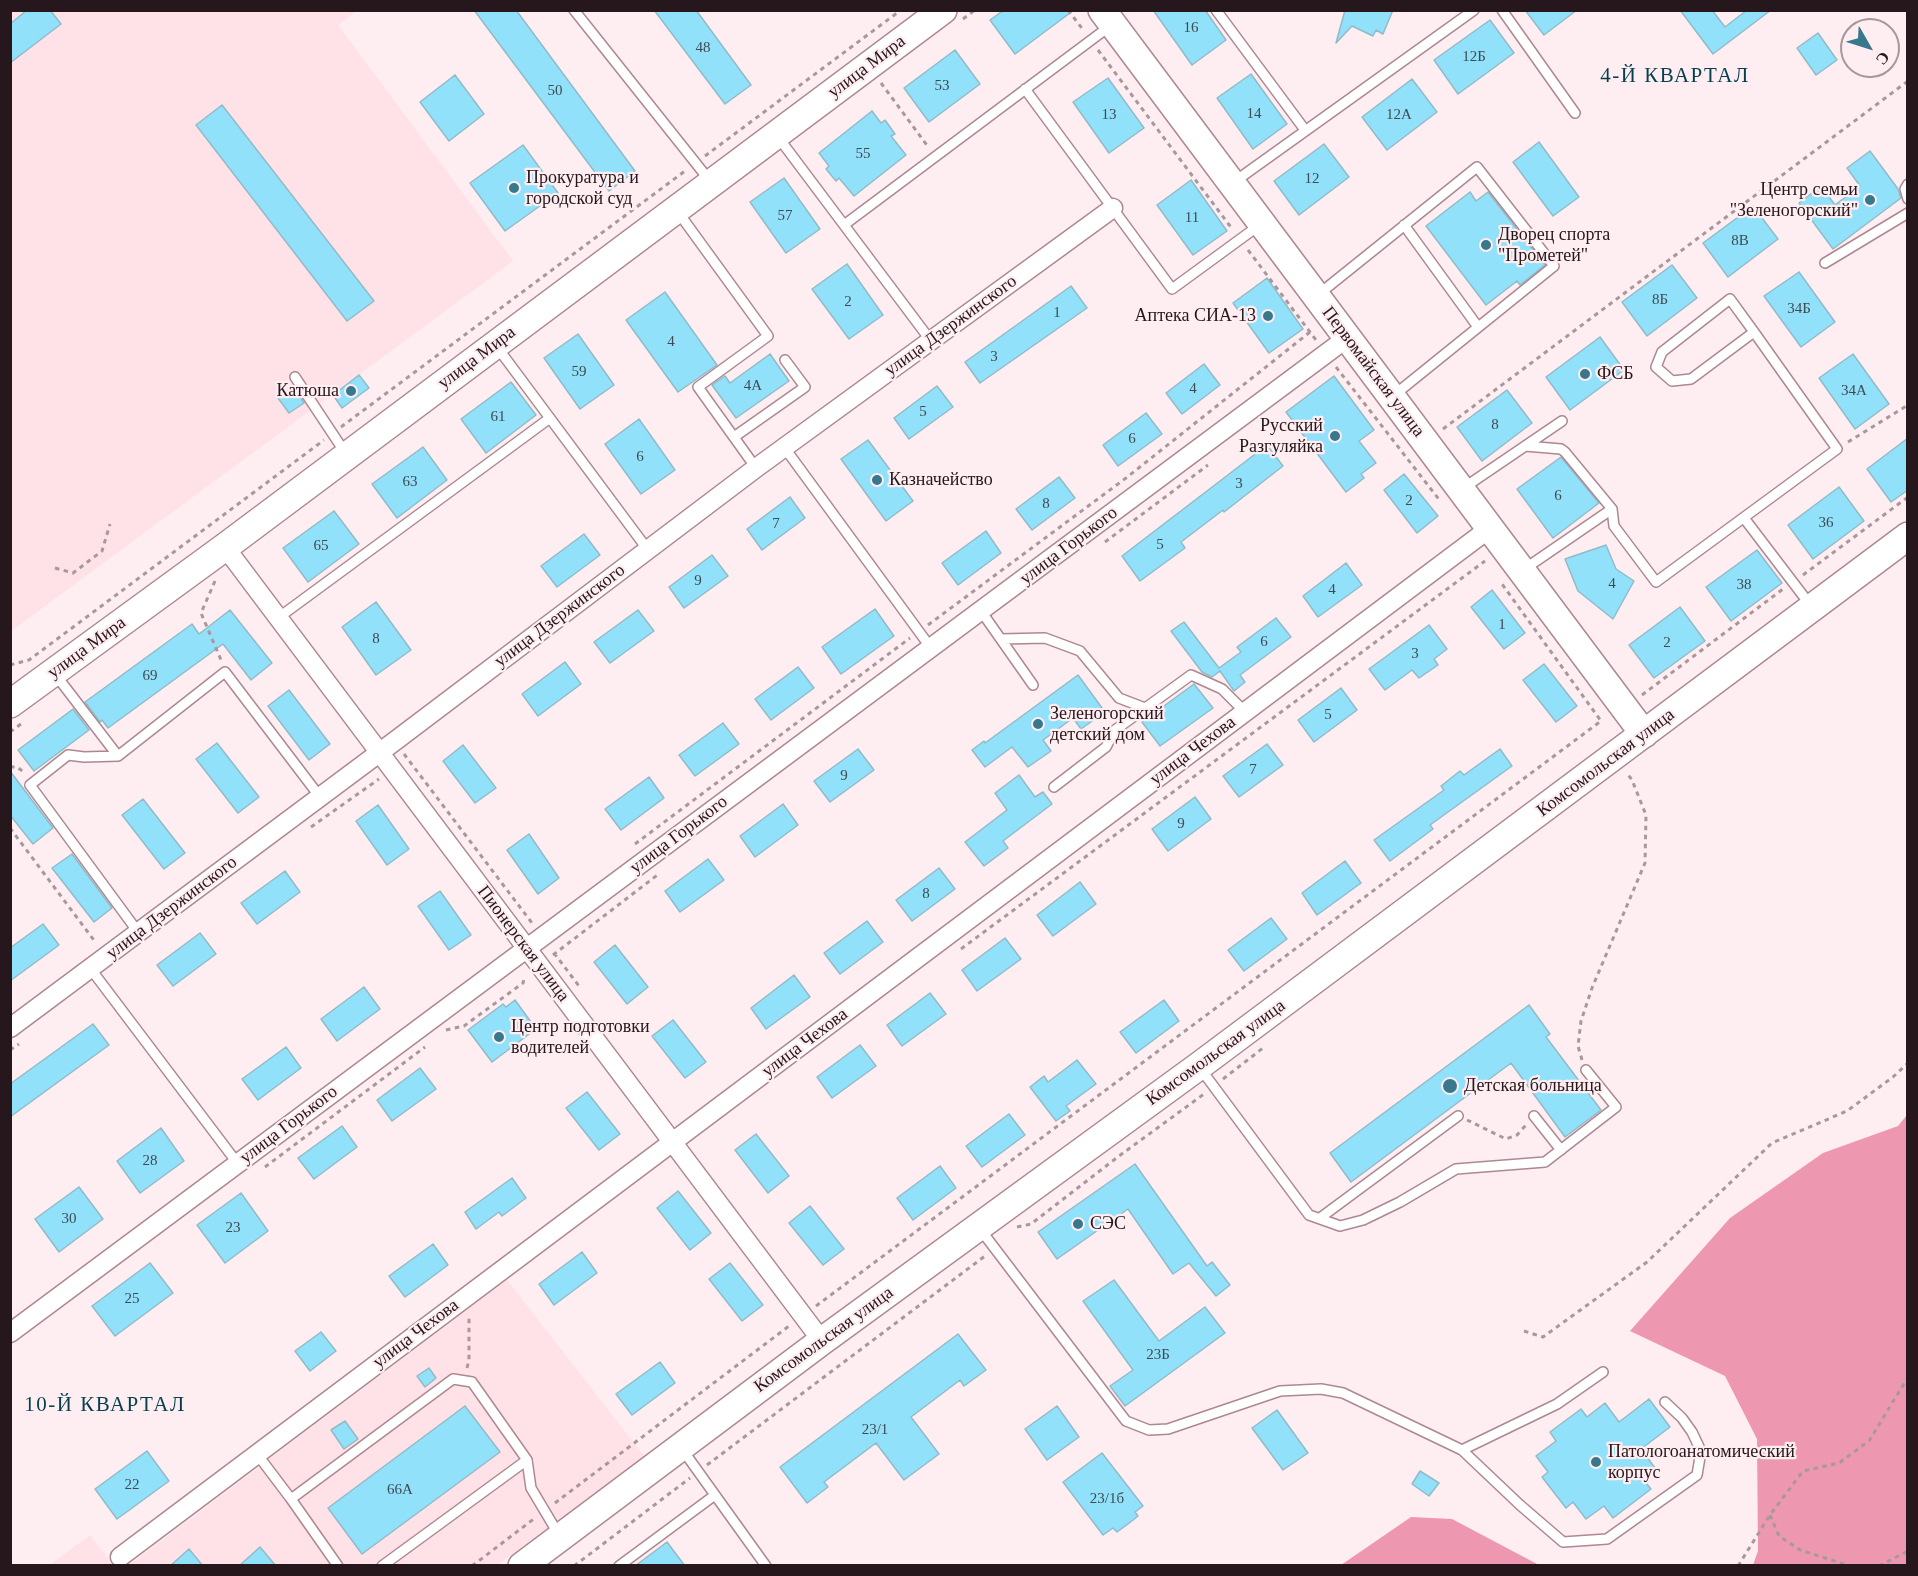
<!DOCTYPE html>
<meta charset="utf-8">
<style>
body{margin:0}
#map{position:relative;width:1918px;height:1576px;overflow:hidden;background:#feedf1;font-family:Georgia,serif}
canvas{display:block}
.frame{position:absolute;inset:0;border:12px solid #25171b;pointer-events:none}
.north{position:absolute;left:1840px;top:18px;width:60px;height:60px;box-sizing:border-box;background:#feedf1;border:2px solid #a7979b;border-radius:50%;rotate:129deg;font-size:16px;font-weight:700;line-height:24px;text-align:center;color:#25171b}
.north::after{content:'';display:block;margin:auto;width:21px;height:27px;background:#38788c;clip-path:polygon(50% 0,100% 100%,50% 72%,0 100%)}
</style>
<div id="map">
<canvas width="1918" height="1576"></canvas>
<div class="frame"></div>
<div class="north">С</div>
</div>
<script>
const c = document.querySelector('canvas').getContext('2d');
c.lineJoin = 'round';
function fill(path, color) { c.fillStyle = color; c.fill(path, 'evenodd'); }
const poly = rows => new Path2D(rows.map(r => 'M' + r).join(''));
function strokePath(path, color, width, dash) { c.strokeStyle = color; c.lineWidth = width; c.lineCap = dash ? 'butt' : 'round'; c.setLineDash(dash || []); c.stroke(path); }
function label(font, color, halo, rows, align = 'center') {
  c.font = font + ' Georgia,serif'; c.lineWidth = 4.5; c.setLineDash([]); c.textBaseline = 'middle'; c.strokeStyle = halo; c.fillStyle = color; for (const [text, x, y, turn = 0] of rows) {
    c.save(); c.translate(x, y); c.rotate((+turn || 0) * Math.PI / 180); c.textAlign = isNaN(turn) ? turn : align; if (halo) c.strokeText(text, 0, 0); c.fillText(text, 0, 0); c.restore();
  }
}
fill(poly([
 [11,11,356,11,338,25,513,261,11,631],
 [507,1280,644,1456,497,1565,128,1566],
 [90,1535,113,1565,50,1565]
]), '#ffe1e8');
fill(poly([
 [1907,1115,1907,1565,1753,1565,1758,1551,1757,1439,1725,1376,1630,1331,1730,1218,1823,1153,1898,1126],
 [1411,1517,1452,1519,1539,1565,1341,1565]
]), '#ee97b0');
const building = poly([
 [27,10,50,10,61,24,10,63,10,24,27,10],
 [474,10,516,10,635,171,609,191,474,10],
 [654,10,696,10,751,85,725,104,654,10],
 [1004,10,1074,10,1015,54,990,20,1004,10],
 [1153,10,1205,10,1226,40,1192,65,1153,10],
 [1345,10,1393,10,1383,34,1376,30,1373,36,1352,26,1336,43,1345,10],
 [1525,10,1577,10,1544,35,1525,10],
 [1680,10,1712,10,1725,27,1747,10,1771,10,1713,54,1680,10],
 [1490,20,1514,53,1458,94,1434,60,1490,20],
 [1818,33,1837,60,1816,75,1797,48,1818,33],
 [955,50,980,84,929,122,904,88,955,50],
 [1251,74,1287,124,1253,149,1217,98,1251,74],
 [455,75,484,114,449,141,420,102,455,75],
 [1108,78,1144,128,1109,153,1073,102,1108,78],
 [1412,79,1437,112,1387,150,1362,117,1412,79],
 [222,105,374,301,347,321,196,125,222,105],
 [872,111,881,123,885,120,895,134,891,136,906,155,854,196,839,178,836,181,826,169,829,166,819,153,872,111],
 [1539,142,1579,197,1553,216,1513,162,1539,142],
 [1324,144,1349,177,1299,215,1274,181,1324,144],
 [523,145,558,193,505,231,470,183,523,145],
 [1870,151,1898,189,1901,198,1833,249,1799,203,1821,186,1835,205,1860,186,1847,168,1870,151],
 [784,178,820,229,786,253,750,202,784,178],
 [1191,180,1227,231,1193,255,1157,205,1191,180],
 [1470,192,1476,201,1488,192,1545,265,1520,285,1517,281,1486,305,1426,226,1470,192],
 [1753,206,1778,239,1728,277,1703,243,1753,206],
 [847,264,883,315,849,339,812,289,847,264],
 [1672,265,1697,298,1647,336,1622,302,1672,265],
 [1799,272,1835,322,1801,347,1764,296,1799,272],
 [1267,278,1303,329,1269,353,1233,303,1267,278],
 [1071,286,1087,308,980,383,965,362,1071,286],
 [665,292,717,365,678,392,626,320,665,292],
 [578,334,614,385,580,409,544,358,578,334],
 [1600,337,1624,370,1570,410,1546,377,1600,337],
 [770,354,789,381,736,418,712,385,725,376,730,383,770,354],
 [1853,354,1889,404,1855,429,1819,378,1853,354],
 [1204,364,1220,385,1182,414,1166,393,1204,364],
 [359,375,369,388,342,408,333,395,359,375],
 [1334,376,1374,430,1359,441,1376,463,1361,474,1364,478,1346,492,1286,412,1334,376],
 [511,382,536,415,486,453,461,419,511,382],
 [937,386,953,407,909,439,894,418,937,386],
 [294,387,304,403,289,413,278,398,294,387],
 [1507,390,1532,423,1482,461,1457,427,1507,390],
 [1146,413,1162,434,1118,466,1103,445,1146,413],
 [639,419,675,470,641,494,605,444,639,419],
 [1908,438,1908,490,1891,502,1867,469,1908,438],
 [868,440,913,501,886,521,841,459,868,440],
 [1267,445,1283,466,1224,512,1223,510,1181,542,1185,548,1140,581,1122,556,1267,445],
 [423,447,447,480,397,518,372,484,423,447],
 [1561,457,1599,503,1553,538,1517,489,1561,457],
 [1404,474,1438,516,1417,533,1384,490,1404,474],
 [1059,477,1075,498,1032,530,1016,509,1059,477],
 [1839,487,1864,521,1813,559,1788,525,1839,487],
 [790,497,805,518,762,550,747,529,790,497],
 [334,511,359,544,308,582,283,548,334,511],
 [986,531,1001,553,958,585,942,563,986,531],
 [584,534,600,555,557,587,541,566,584,534],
 [1606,545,1616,569,1634,581,1613,619,1578,591,1565,559,1606,545],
 [1757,550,1782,583,1731,621,1706,587,1757,550],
 [712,555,728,576,684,608,669,587,712,555],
 [1346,563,1362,585,1318,617,1303,596,1346,563],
 [1492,590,1525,633,1504,649,1471,607,1492,590],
 [376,602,411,650,376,675,342,627,376,602],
 [1680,607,1705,641,1654,678,1629,645,1680,607],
 [875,609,894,636,841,674,822,647,875,609],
 [230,610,272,663,251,680,223,644,108,728,102,720,100,722,85,702,192,624,199,634,230,610],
 [638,610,654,631,610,663,594,642,638,610],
 [1276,618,1291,637,1240,675,1245,682,1234,691,1220,671,1212,677,1202,672,1171,631,1184,622,1219,668,1241,652,1237,647,1276,618],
 [1429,625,1447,649,1434,659,1438,665,1419,678,1412,670,1385,690,1369,669,1429,625],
 [565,662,581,684,538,716,522,694,565,662],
 [1544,664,1577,706,1556,722,1523,680,1544,664],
 [798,667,814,688,771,720,755,699,798,667],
 [1078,675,1105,712,1081,729,1073,718,1043,740,1051,751,1028,767,1012,747,985,767,972,750,984,741,985,743,1078,675],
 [1194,684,1213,708,1160,746,1142,722,1194,684],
 [1341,688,1357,710,1314,742,1298,720,1341,688],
 [289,690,330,744,309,760,268,706,289,690],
 [73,709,89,730,34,771,18,750,73,709],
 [723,723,739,744,695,776,679,755,723,723],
 [217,743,259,797,238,813,196,759,217,743],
 [1267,744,1283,765,1239,797,1223,776,1267,744],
 [463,745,496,788,475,803,443,761,463,745],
 [858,749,874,770,830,802,814,781,858,749],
 [1500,749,1512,766,1430,825,1433,829,1390,861,1374,840,1444,790,1441,786,1460,771,1464,775,1500,749],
 [10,771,53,828,33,844,10,815,10,771],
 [1019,775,1035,797,1043,792,1052,804,1003,841,1008,848,984,866,965,842,1007,810,995,793,1019,775],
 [649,777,664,798,621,830,605,809,649,777],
 [1195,797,1211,819,1168,851,1152,829,1195,797],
 [143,799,185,853,164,869,122,815,143,799],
 [783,804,798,825,755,857,740,836,783,804],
 [378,805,409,849,387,865,356,821,378,805],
 [529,834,559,878,538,894,507,850,529,834],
 [72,854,112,908,94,922,52,868,72,854],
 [708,859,724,880,680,912,665,891,708,859],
 [1345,861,1361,883,1317,915,1302,893,1345,861],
 [939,868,955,889,912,921,896,900,939,868],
 [285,871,300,892,257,924,241,903,285,871],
 [1080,882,1096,904,1053,936,1037,915,1080,882],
 [440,891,471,935,449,950,418,906,440,891],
 [1271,918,1287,939,1244,971,1228,950,1271,918],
 [867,921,883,942,840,974,824,953,867,921],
 [43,924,59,945,10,981,10,948,43,924],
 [200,933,216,954,173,986,157,965,200,933],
 [1005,938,1021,959,977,991,962,970,1005,938],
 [615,945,648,987,627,1004,594,962,615,945],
 [794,975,810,997,766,1029,751,1008,794,975],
 [364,987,380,1009,337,1041,321,1019,364,987],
 [930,993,946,1014,902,1046,887,1025,930,993],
 [515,1000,536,1029,492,1062,468,1030,503,1004,506,1007,515,1000],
 [1164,1000,1179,1021,1136,1053,1120,1032,1164,1000],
 [1529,1005,1550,1034,1546,1037,1601,1110,1565,1137,1511,1063,1351,1182,1330,1153,1529,1005],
 [673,1020,706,1062,685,1078,652,1036,673,1020],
 [93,1024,109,1045,10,1117,10,1084,93,1024],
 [860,1045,876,1066,832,1098,817,1077,860,1045],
 [286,1047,301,1068,258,1100,242,1079,286,1047],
 [1077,1060,1096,1084,1066,1106,1070,1111,1056,1121,1030,1087,1044,1076,1048,1082,1077,1060],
 [420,1068,436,1089,392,1121,377,1100,420,1068],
 [587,1092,620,1134,599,1150,566,1108,587,1092],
 [1009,1114,1025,1135,982,1167,966,1146,1009,1114],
 [342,1126,357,1147,314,1179,298,1158,342,1126],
 [161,1128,184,1161,140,1193,117,1161,161,1128],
 [756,1134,789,1176,768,1193,735,1150,756,1134],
 [1135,1164,1207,1266,1212,1262,1230,1285,1216,1296,1189,1263,1173,1274,1128,1209,1057,1259,1038,1232,1135,1164],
 [940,1166,956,1188,913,1220,897,1198,940,1166],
 [512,1178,526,1198,502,1216,499,1212,476,1229,465,1212,512,1178],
 [79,1187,103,1219,59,1252,35,1219,79,1187],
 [678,1191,711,1233,690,1250,657,1208,678,1191],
 [241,1193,268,1231,225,1263,197,1225,241,1193],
 [810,1206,844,1249,823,1265,789,1223,810,1206],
 [433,1244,448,1265,405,1297,389,1276,433,1244],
 [582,1252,597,1273,554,1305,539,1284,582,1252],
 [150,1263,173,1293,115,1336,92,1306,150,1263],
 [730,1263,763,1305,742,1321,709,1279,730,1263],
 [1114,1280,1159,1341,1205,1307,1225,1333,1125,1406,1110,1386,1133,1370,1083,1301,1114,1280],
 [321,1332,336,1351,310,1371,295,1351,321,1332],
 [958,1334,986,1370,964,1386,960,1380,911,1417,939,1454,904,1480,876,1443,824,1482,828,1487,807,1503,780,1467,958,1334],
 [660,1362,675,1383,632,1415,616,1394,660,1362],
 [429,1368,436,1378,425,1387,417,1376,429,1368],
 [1649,1399,1670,1427,1641,1449,1655,1468,1642,1478,1651,1489,1613,1518,1604,1506,1586,1519,1573,1502,1566,1508,1542,1477,1548,1472,1536,1456,1556,1441,1550,1432,1581,1409,1587,1417,1605,1403,1619,1422,1649,1399],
 [465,1406,500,1452,362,1554,328,1508,465,1406],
 [1057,1406,1079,1437,1047,1460,1025,1429,1057,1406],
 [1277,1410,1308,1453,1283,1470,1252,1428,1277,1410],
 [345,1421,358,1439,344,1449,331,1430,345,1421],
 [147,1451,169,1481,117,1519,95,1489,147,1451],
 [1102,1453,1143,1506,1135,1512,1138,1516,1128,1524,1117,1532,1113,1528,1103,1535,1063,1482,1102,1453],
 [1420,1471,1439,1483,1429,1496,1412,1484,1420,1471],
 [667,1542,685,1566,635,1566,667,1542],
 [260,1547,276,1566,239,1566,260,1547],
 [189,1549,203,1566,170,1566,189,1549]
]);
fill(building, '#91e1fb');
strokePath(building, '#92bbc8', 1.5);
const lane = poly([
 [574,10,710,181],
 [1216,10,1305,130],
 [1502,10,1575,113],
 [1025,89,1172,289,1261,224],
 [778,137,931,341],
 [1234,182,1474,10],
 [1908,184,1905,189,1908,199],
 [678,212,768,336,698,387,756,468],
 [844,225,1110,26],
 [1404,225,1478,327],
 [1825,263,1908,213],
 [1319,294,1477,167,1554,266,1393,396],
 [497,347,648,550],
 [295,377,346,454],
 [734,437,805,387,785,360],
 [784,447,931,648],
 [1462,489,1562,421],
 [1612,509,1614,526,1656,582,1837,449,1754,332,1730,299,1662,352,1656,367,1672,381,1691,379,1754,332],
 [1744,518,1811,606],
 [1523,570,1612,509,1565,452,1561,449,1525,446],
 [981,611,1033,685],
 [278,618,550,418],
 [1001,639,1045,638,1080,651,1119,698,1145,708],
 [55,674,118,756],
 [1054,787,1106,747,1115,730,1191,675,1222,689,1245,712],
 [138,932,30,785,68,755,84,757,118,756,225,672,320,797],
 [90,968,238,1164],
 [1200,1068,1309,1215,1340,1226,1363,1220,1400,1202,1456,1169,1545,1162,1616,1107,1586,1070],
 [1534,1116,1561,1150],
 [1320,1218,1458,1116],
 [980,1229,1126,1421,1149,1430,1168,1429,1280,1391,1321,1389,1343,1393,1462,1450,1520,1505,1563,1542,1607,1539,1697,1475,1701,1451,1692,1432,1682,1418,1665,1402],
 [682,1449,766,1566],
 [1462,1450,1557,1404,1603,1372],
 [257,1454,291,1499],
 [338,1566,291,1499,453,1379,472,1382,527,1460,531,1488,559,1535],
 [382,1566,527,1460],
 [619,1566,715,1495]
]);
const street = poly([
 [225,547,822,1341],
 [10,1028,395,741,756,468,1113,208],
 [10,1333,1347,338],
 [120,1557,1490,528]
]);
const secondary = poly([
 [1102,10,1644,734],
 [10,704,225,547,943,10],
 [522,1566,822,1341,1199,1066,1908,536]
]);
strokePath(lane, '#ad8891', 12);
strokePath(street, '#ad8891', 21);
strokePath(secondary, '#ad8891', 30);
strokePath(poly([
 [1068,10,1084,31],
 [963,19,975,10],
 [1098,50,1233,230],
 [881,83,929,148],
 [705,156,901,10],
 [1248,250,1316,340],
 [1336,367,1441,502],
 [341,427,685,171],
 [1443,429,1908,81],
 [1848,442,1908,405],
 [1105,542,1208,465],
 [55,568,73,573,102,551,110,524],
 [1803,575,1908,497],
 [215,581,201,613,221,660],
 [928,625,1126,478,1310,332],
 [10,665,29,660,324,440],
 [1642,695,1783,589],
 [10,732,21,724],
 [404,754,532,923],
 [10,767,17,767,25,773],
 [311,827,379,779],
 [10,828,96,943],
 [635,844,910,638],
 [961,949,1485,561],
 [554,953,579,986],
 [553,955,660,873],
 [446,1030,464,1026,523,983,525,976],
 [10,1050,19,1044],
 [1582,1060,1578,1046,1581,1021,1592,988,1645,863,1646,815,1632,780,1627,773],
 [1223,1079,1263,1048],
 [1467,1120,1506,1139,1517,1135,1526,1125],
 [265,1167,425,1047],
 [1017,1227,1031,1224,1119,1156,1204,1094],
 [816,1306,1601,721,1502,584],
 [1524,1331,1543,1337,1647,1262,1772,1143,1847,1111,1893,1077,1908,1063],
 [467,1368,469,1360,469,1315],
 [707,1465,985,1256],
 [555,1503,789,1326],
 [1770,1515,1779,1536,1800,1550,1850,1566],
 [472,1566,535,1518],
 [574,1566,690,1478],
 [1738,1566,1770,1515,1803,1471,1839,1463,1869,1441,1908,1377],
 [1879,1566,1908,1551]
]), '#a8989c', 3, [4.5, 4.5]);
strokePath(lane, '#fff', 9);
strokePath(street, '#fff', 18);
strokePath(secondary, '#fff', 27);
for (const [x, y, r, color] of [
 [514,188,6,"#38788c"],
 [1870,200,6,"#38788c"],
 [1486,245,6,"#38788c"],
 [1268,316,6,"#38788c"],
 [1585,374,6,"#38788c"],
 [351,391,6,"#38788c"],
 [1335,436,6,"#38788c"],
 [877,480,6,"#38788c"],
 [1038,724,6,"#38788c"],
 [499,1037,6,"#38788c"],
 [1450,1086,8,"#38788c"],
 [1078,1224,6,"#38788c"],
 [1596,1462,6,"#38788c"]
]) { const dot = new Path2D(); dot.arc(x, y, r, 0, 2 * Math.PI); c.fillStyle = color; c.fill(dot); strokePath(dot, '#feedf1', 2); }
label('15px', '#404a53', null, [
 ["16",1191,28],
 ["48",703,48],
 ["12Б",1474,57],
 ["53",942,86],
 ["50",555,91],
 ["14",1254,114],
 ["13",1109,115],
 ["12А",1399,115],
 ["55",863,154],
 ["12",1312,179],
 ["57",785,216],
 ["11",1192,218],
 ["8В",1740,241],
 ["8Б",1660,300],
 ["2",848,302],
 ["34Б",1799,309],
 ["1",1057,313],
 ["4",671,342],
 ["3",994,357],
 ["59",579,372],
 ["4А",753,386],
 ["4",1193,389],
 ["34А",1854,391],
 ["5",923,412],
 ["61",498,417],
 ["8",1495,425],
 ["6",1132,439],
 ["6",640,457],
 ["63",410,482],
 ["3",1239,484],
 ["6",1558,496],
 ["2",1409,501],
 ["8",1046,504],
 ["36",1826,523],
 ["7",776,524],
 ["5",1160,545],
 ["65",321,546],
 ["9",698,581],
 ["4",1612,584],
 ["38",1744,585],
 ["4",1332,590],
 ["1",1502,625],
 ["8",376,639],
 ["6",1264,642],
 ["2",1667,643],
 ["3",1415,654],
 ["69",150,676],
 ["5",1328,715],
 ["7",1253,770],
 ["9",844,776],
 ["9",1181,824],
 ["8",926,894],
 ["28",150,1161],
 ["30",69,1219],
 ["23",233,1228],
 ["25",132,1299],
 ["23Б",1158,1355],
 ["23/1",875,1430],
 ["22",132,1485],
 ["66А",400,1490],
 ["23/1б",1107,1499]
]);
label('18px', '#25171b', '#feedf1', [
 ["улица Мира",867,67,-37],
 ["улица Дзержинского",951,326,-36],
 ["улица Мира",477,358,-37],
 ["Первомайская улица",1373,372,53],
 ["улица Горького",1069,546,-37],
 ["улица Дзержинского",560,616,-37],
 ["улица Мира",87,648,-36],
 ["улица Чехова",1193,751,-37],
 ["Комсомольская улица",1606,763,-37],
 ["улица Горького",679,835,-37],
 ["улица Дзержинского",172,908,-37],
 ["Пионерская улица",523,944,53],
 ["улица Чехова",805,1043,-37],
 ["Комсомольская улица",1216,1053,-36],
 ["улица Горького",289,1125,-37],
 ["улица Чехова",416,1334,-37],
 ["Комсомольская улица",824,1340,-36]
]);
label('18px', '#25171b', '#feedf1', [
 ["Прокуратура и",526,178],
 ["городской суд",526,199],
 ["Центр семьи",1858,190,"right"],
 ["\"Зеленогорский\"",1858,211,"right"],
 ["Дворец спорта",1498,235],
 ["\"Прометей\"",1498,256],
 ["Аптека СИА-13",1256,316,"right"],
 ["ФСБ",1597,374],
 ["Катюша",339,391,"right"],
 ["Русский",1323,426,"right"],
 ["Разгуляйка",1323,447,"right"],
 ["Казначейство",889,480],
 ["Зеленогорский",1050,714],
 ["детский дом",1050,735],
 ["Центр подготовки",511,1027],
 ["водителей",511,1048],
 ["Детская больница",1464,1086],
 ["СЭС",1090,1224],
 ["Патологоанатомический",1608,1452],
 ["корпус",1608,1473]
], 'left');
c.letterSpacing = '1.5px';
label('21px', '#043f4d', '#feedf1', [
 ["4-Й КВАРТАЛ",1675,76],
 ["10-Й КВАРТАЛ",105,1405]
]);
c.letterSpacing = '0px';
</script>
